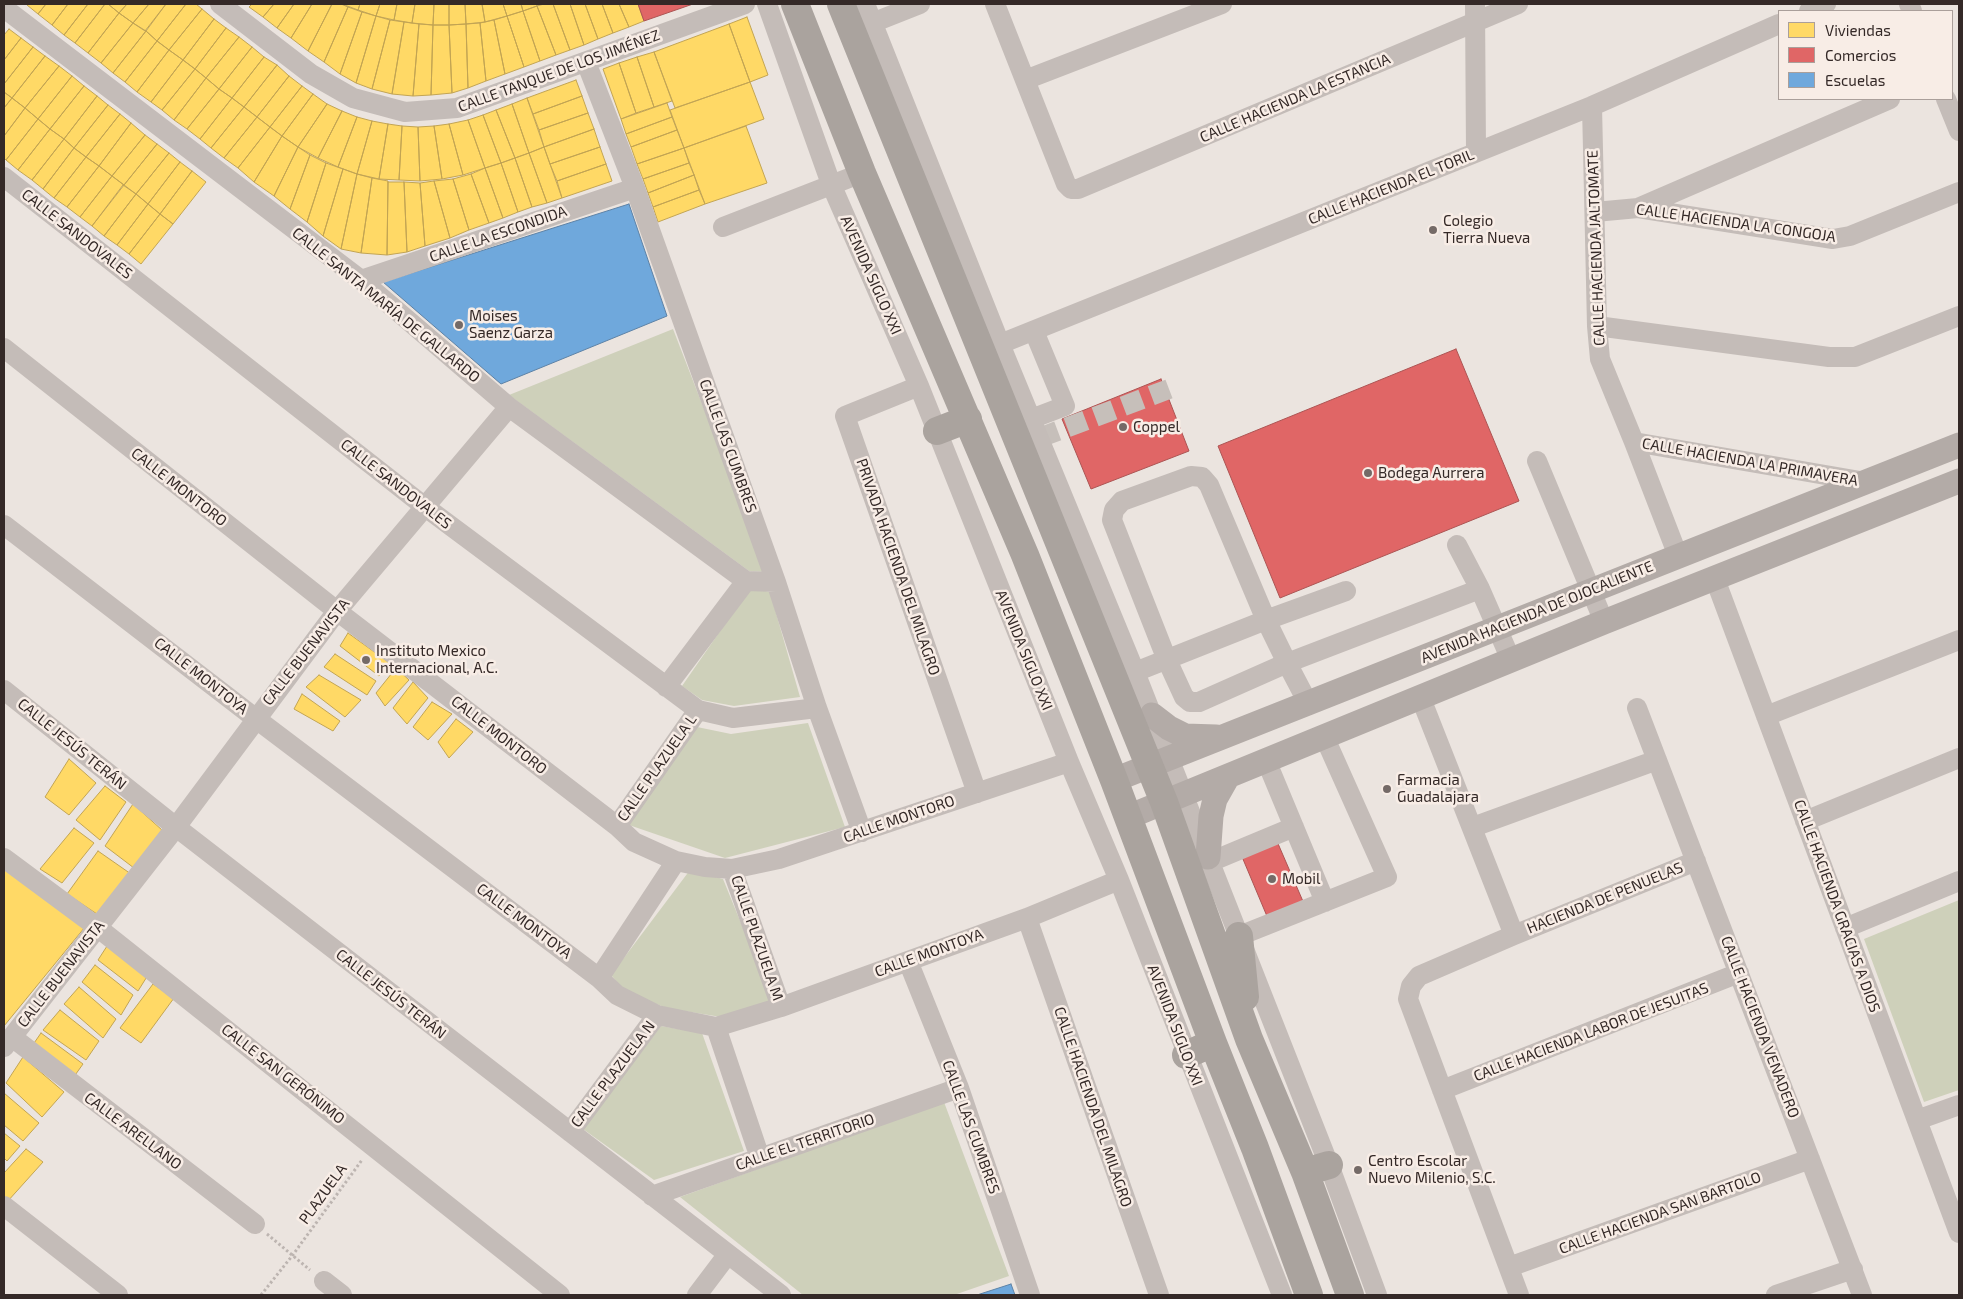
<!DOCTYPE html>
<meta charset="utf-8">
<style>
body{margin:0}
#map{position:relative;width:1963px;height:1299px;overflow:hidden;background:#ebe4df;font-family:"Exo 2",sans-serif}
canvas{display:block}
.frame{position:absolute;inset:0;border:5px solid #342927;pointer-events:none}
.legend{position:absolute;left:1778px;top:10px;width:175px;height:90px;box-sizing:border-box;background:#f8ede6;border:1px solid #aa9f9a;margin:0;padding:6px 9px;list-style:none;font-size:15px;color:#342927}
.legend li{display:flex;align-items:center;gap:10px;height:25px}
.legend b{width:25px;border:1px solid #aa9f9a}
</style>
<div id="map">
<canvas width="1963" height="1299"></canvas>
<div class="frame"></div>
<ul class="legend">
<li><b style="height:14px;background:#ffd966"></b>Viviendas</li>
<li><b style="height:14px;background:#e06666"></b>Comercios</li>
<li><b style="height:14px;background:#6fa8dc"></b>Escuelas</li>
</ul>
</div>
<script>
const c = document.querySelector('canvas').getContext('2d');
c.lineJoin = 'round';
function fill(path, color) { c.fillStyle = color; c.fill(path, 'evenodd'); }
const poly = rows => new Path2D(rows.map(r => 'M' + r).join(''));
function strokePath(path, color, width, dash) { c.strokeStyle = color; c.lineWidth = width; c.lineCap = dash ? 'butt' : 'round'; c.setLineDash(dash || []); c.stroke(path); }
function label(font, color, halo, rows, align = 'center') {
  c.font = font + ' "Exo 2",sans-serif'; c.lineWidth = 5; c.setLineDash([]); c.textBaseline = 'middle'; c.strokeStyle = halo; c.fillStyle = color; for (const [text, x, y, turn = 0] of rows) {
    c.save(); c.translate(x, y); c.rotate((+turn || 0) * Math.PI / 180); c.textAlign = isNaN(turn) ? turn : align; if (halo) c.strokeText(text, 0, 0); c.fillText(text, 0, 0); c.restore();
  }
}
fill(poly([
 [673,329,767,572,749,571,509,395],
 [750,588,770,592,800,697,734,706,702,700,682,686],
 [808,723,845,827,725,858,629,825,697,727,731,734],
 [690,870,723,879,774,1004,721,1017,666,1008,624,990,611,975],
 [1959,900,1959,1090,1924,1102,1864,939],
 [661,1026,702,1033,744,1151,654,1180,583,1129],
 [944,1102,1009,1276,954,1295,803,1295,680,1197]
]), '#ced0ba');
const homes = poly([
 [28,4,46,4,38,14,27,5,28,4],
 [46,4,68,4,52,25,38,14,46,4],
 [68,4,88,4,64,35,52,25,68,4],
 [88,4,105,4,75,43,64,35,88,4],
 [105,4,108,4,119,13,88,53,75,43,105,4],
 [108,4,127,4,119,13,108,4],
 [127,4,149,4,133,23,119,13,127,4],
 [149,4,166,4,145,31,133,23,149,4],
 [166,4,186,4,157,41,146,31,166,4],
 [186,4,196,4,202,9,169,50,157,41,186,4],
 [252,4,274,4,263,17,249,7,252,4],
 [274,4,294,4,277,28,263,17,274,4],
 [294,4,312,4,291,38,277,28,294,4],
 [312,4,332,4,308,51,291,38,312,4],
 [332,4,341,4,348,7,324,62,308,51,332,4],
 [342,4,360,4,358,10,342,4],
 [360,4,380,4,376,16,358,10,360,4],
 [380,4,397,4,394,20,376,16,380,4],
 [397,4,415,4,412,23,394,20,397,4],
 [415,4,434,4,433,25,412,23,415,4],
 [434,4,449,4,449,25,433,25,434,4],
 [449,4,465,4,466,24,449,25,449,4],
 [465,4,482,4,485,22,466,24,465,4],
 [482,4,503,4,507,16,485,22,482,4],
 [503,4,521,4,523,11,507,16,503,4],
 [521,4,537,4,537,6,523,11,521,4],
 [544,4,553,4,570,50,556,55,537,6,544,4],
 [553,4,570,4,584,45,570,50,553,4],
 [570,4,585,4,598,39,584,45,570,4],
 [585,4,602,4,613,33,598,39,585,4],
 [602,4,619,4,629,27,613,33,602,4],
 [619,4,638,4,644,21,629,27,619,4],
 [537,6,556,55,540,61,523,11,537,6],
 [348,7,362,12,340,74,324,62,348,7],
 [202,9,214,19,183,60,169,50,202,9],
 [523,11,540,61,524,67,507,16,523,11],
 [362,12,376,16,356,83,340,74,362,12],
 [119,13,133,23,101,63,88,53,119,13],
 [376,16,390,20,372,89,356,83,376,16],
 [507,16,524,67,505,74,494,20,507,16],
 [747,17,768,75,750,82,729,24,747,17],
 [214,19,226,28,195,69,183,60,214,19],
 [390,20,404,22,392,94,372,89,390,20],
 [494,20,505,74,486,81,480,23,494,20],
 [404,22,419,24,413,96,392,94,404,22],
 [133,23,146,31,113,73,101,63,133,23],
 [480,23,486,81,468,88,466,24,480,23],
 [419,24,433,25,431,95,413,96,419,24],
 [466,24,468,88,452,93,449,25,466,24],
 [729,24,750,82,675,108,654,52,729,24],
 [433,25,449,25,452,93,431,95,433,25],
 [226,28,239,37,206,78,195,69,226,28],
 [9,29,21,38,4,60,4,35,9,29],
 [146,31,157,41,125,82,113,73,146,31],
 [239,37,252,47,219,89,206,78,239,37],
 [21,38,33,47,4,84,4,60,21,38],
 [157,41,169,50,137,92,125,82,157,41],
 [33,47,45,56,12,98,4,92,4,84,33,47],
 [252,47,264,57,232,98,219,89,252,47],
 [169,50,183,60,151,102,137,92,169,50],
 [654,52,672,101,654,107,637,57,654,52],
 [45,56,59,66,25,108,12,98,45,56],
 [264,57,277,65,244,107,232,98,264,57],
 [637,57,654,107,636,113,619,63,637,57],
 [183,60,195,69,162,110,151,102,183,60],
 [619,63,636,113,621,119,603,69,619,63],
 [277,65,289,76,257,117,244,107,277,65],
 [59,66,72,76,38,119,25,108,59,66],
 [195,69,206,78,174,120,162,110,195,69],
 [72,76,84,86,50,129,38,119,72,76],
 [289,76,302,86,270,127,257,117,289,76],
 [206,78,219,89,187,129,174,120,206,78],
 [576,80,582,96,533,114,527,98,576,80],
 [750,82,764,119,684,148,670,110,750,82],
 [84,86,97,96,64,139,50,129,84,86],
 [302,86,313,94,282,136,270,127,302,86],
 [219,89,232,98,200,139,187,129,219,89],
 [4,92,12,98,4,108,4,92],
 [313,94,327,104,298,147,282,136,313,94],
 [97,96,108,105,74,148,64,139,97,96],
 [582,96,588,113,539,130,533,114,582,96],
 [12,98,25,108,4,136,4,108,12,98],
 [232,98,244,107,211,148,200,139,232,98],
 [527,98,544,147,529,153,512,104,527,98],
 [667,103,672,117,626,134,621,119,667,103],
 [327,104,342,111,318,158,298,147,327,104],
 [512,104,529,153,515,158,496,110,512,104],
 [108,105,120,114,86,157,74,148,108,105],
 [244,107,257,117,224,158,211,148,244,107],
 [25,108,38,119,6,160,4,158,4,136,25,108],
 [496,110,515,158,501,163,483,115,496,110],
 [342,111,357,117,338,167,318,158,342,111],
 [588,113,594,129,544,147,539,130,588,113],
 [120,114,131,123,99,166,86,157,120,114],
 [483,115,501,163,485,168,468,120,483,115],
 [257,117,270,127,238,168,224,158,257,117],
 [357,117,372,121,357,174,338,167,357,117],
 [672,117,677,130,631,147,626,134,672,117],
 [38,119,50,129,18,170,6,160,38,119],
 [468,120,485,168,463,175,449,124,468,120],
 [372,121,388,124,379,179,357,174,372,121],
 [131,123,145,135,112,176,99,166,131,123],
 [388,124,402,126,399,180,379,179,388,124],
 [449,124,463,175,442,179,434,126,449,124],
 [402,126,418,127,420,181,399,180,402,126],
 [434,126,442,179,420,181,418,127,434,126],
 [746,126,767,183,705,204,684,148,746,126],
 [270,127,282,136,254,182,238,168,270,127],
 [50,129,64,139,32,180,18,170,50,129],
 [594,129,600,147,550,164,544,147,594,129],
 [677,130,684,148,637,164,631,147,677,130],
 [145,135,157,144,124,185,112,176,145,135],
 [282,136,298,147,274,196,254,182,282,136],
 [64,139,74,148,43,189,32,180,64,139],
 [157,144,169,153,136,194,124,185,157,144],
 [298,147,310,155,290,209,274,196,298,147],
 [544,147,562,198,547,203,529,153,544,147],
 [600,147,606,164,557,181,550,164,600,147],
 [74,148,86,157,54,198,43,189,74,148],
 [684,148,689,163,643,179,637,164,684,148],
 [169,153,180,162,148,204,136,194,169,153],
 [529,153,547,203,532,207,515,158,529,153],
 [310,155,326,163,307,222,290,209,310,155],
 [86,157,99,166,67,207,54,198,86,157],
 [515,158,532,207,518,212,501,163,515,158],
 [180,162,192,171,160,214,148,204,180,162],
 [326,163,343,169,323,236,307,222,326,163],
 [501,163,518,212,503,218,485,168,501,163],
 [689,163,694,175,648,193,643,179,689,163],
 [606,164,612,181,562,198,557,181,606,164],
 [99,166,112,176,80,217,67,207,99,166],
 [485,168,503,218,489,223,471,174,485,168],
 [343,169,357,174,341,249,323,236,343,169],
 [192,171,206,182,173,224,160,214,192,171],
 [357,174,372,178,361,253,341,249,357,174],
 [471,174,489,223,469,230,453,179,471,174],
 [694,175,699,190,653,207,648,193,694,175],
 [112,176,124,185,92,226,80,217,112,176],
 [372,178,388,181,387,255,361,253,372,178],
 [453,179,469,230,450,238,434,181,453,179],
 [434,181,450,238,425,246,420,183,434,181],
 [388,182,404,182,407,252,387,255,388,182],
 [404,182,420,183,425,246,407,252,404,182],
 [123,185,136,194,104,236,92,226,123,185],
 [699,190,705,204,658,222,653,207,699,190],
 [136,194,148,204,117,245,104,236,136,194],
 [148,204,160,214,129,254,117,245,148,204],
 [160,214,173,224,141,264,129,254,160,214],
 [348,633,391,664,379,676,340,646,348,633],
 [335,654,376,681,367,695,324,667,335,654],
 [396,668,409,680,385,706,376,693,396,668],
 [319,675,361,700,345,717,306,687,319,675],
 [413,682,428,698,407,724,393,708,413,682],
 [302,694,340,721,333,731,294,709,302,694],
 [432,702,452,714,428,740,413,727,432,702],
 [456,719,473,732,449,758,438,742,456,719],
 [69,759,96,783,69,815,45,797,69,759],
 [105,786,126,802,100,840,76,820,105,786],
 [133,804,162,830,134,868,105,846,133,804],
 [74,828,94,843,62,883,40,869,74,828],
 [98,851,131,874,100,916,67,894,98,851],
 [4,867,85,927,4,1026,4,867],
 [109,943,148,975,138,991,98,960,109,943],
 [95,965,133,995,121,1015,82,982,95,965],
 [153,984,174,998,141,1043,120,1028,153,984],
 [79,987,116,1019,103,1038,64,1004,79,987],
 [60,1010,99,1041,86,1060,43,1030,60,1010],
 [41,1033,83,1064,73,1078,32,1046,41,1033],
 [23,1057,64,1092,42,1117,6,1083,23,1057],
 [4,1093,39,1123,23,1141,4,1125,4,1093],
 [4,1133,20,1146,7,1161,4,1158,4,1133],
 [26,1149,43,1162,7,1202,4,1199,4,1173,26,1149]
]);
fill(homes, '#ffd966');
strokePath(homes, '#c2a453', 1);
const shops = poly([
 [638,4,693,4,644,21,638,4],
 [1456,349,1519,501,1280,598,1218,446,1456,349],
 [1161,379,1189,451,1091,489,1062,419,1161,379],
 [1276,839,1305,906,1269,921,1240,852,1276,839]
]);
fill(shops, '#e06666');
strokePath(shops, '#ac5453', 1);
const schools = poly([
 [629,204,667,316,501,384,383,282,629,204],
 [1011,1284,1015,1295,977,1295,1011,1284]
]);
fill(schools, '#6fa8dc');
strokePath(schools, '#5d82a6', 1);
strokePath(poly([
 [1039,438,1169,389]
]), '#c6bfba', 20, [20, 10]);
strokePath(poly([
 [267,1234,310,1270],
 [261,1295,292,1256,362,1160]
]), '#bdb5b1', 3, [2.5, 2.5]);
strokePath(poly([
 [220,4,311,74,353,98,405,112,457,108,745,4],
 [767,4,831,184,919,386,1069,762,1119,880,1282,1295],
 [865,4,1000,344,1135,672,1329,1165,1377,1295],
 [995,4,1066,184,1071,189,1078,189,1518,4],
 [1475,4,1476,152],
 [1909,4,1912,11],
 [4,8,361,280,509,407,746,581,776,582],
 [1809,11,1826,4],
 [872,23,920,4],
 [586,62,635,188,776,582,817,708,862,832],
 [1025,80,1222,4],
 [1946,99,1959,131],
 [1592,106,1597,326,1600,359,1634,442,1678,556],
 [4,177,424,506,698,710,733,718,817,708],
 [1638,208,1890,99],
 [1595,212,1638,208,1833,239,1850,236,1959,192],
 [723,227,862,173],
 [361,280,635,188],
 [1597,326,1829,357,1855,357,1959,316],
 [1000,344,1592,106,1779,24],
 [4,348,337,611,617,826,634,842,676,861,705,867,732,869,779,859,1069,762],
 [919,386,845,416,977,793],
 [1031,419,1065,406,1034,331],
 [1634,442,1866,482],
 [1537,461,1604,622],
 [4,525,255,718,599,978,617,995,657,1015,716,1027,781,1007,1027,918,1119,880],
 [1457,545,1480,589,1511,660],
 [1715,579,1959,1233],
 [1135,672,1266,620,1346,591],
 [666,687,746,581],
 [4,690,176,827,781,1295],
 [1420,696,1514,935],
 [1308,703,1287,663,1266,620,1209,485,1202,477,1191,476,1122,501,1114,510,1112,520,1167,660,1184,697,1190,702,1199,702,1287,663,1480,589],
 [1637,708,1862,1295],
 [1766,716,1959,640],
 [1266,760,1325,902],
 [1805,821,1959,758],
 [617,826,698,710],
 [1473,827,1657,760],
 [4,858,97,927,560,1295],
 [1210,862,1294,827],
 [732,869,781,1007],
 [1027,918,1159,1295],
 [1845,928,1959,881],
 [1239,936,1387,877,1324,736],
 [908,961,959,1088,1030,1295],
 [599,978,676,861],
 [716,1027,760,1158],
 [12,1037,255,1224],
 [4,1047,176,827,337,611,509,407],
 [1442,1090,1739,973],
 [1917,1120,1959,1105],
 [570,1132,657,1015],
 [652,1196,959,1088],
 [4,1206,118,1295],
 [1509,1267,1810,1159],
 [324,1281,342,1295],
 [697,1295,728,1254],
 [1519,1295,1408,999,1411,986,1419,976,1514,935,1696,861],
 [1776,1295,1853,1269]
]), '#c4bcb8', 20);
strokePath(poly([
 [1152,715,1169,728,1185,736,1216,737],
 [1114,780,1959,445],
 [1128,817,1604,622,1959,481],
 [1208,857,1211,816,1215,799,1228,776]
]), '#b3aba7', 25);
strokePath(poly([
 [795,4,862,173,1025,555,1114,780,1213,1043,1255,1148,1309,1295],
 [841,4,1164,802,1249,1039,1305,1172,1350,1295],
 [937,431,968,419],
 [1239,936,1245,997],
 [1186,1055,1213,1043],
 [1305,1172,1329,1165]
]), '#aaa39e', 28);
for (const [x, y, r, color] of [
 [1433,230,5,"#746a67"],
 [459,325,5,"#746a67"],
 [1123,427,5,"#746a67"],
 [1368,473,5,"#746a67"],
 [366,660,5,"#746a67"],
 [1387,789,5,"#746a67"],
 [1272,879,5,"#746a67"],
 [1358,1170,5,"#746a67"]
]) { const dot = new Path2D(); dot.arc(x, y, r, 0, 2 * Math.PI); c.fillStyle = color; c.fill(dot); strokePath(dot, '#f8ede6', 2); }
label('15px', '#342927', '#f8ede6', [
 ["CALLE TANQUE DE LOS JIMÉNEZ",559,71,-20],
 ["CALLE HACIENDA LA ESTANCIA",1295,98,-23],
 ["CALLE HACIENDA EL TORIL",1391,187,-22],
 ["CALLE HACIENDA LA CONGOJA",1736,223,8],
 ["CALLE SANDOVALES",77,234,38],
 ["CALLE LA ESCONDIDA",498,234,-19],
 ["CALLE HACIENDA JALTOMATE",1596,248,-92],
 ["AVENIDA SIGLO XXI",871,275,66],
 ["CALLE SANTA MARÍA DE GALLARDO",386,305,39],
 ["CALLE LAS CUMBRES",728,446,70],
 ["CALLE HACIENDA LA PRIMAVERA",1750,462,10],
 ["CALLE SANDOVALES",396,484,38],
 ["CALLE MONTORO",179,487,38],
 ["PRIVADA HACIENDA DEL MILAGRO",898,567,71],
 ["AVENIDA HACIENDA DE OJOCALIENTE",1537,612,-22],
 ["AVENIDA SIGLO XXI",1024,650,68],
 ["CALLE BUENAVISTA",306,652,-52],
 ["CALLE MONTOYA",201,676,38],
 ["CALLE MONTORO",499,735,38],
 ["CALLE JESÚS TERÁN",72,744,39],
 ["CALLE PLAZUELA L",657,768,-55],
 ["CALLE MONTORO",899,819,-19],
 ["HACIENDA DE PENUELAS",1605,898,-22],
 ["CALLE HACIENDA GRACIAS A DIOS",1837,906,70],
 ["CALLE MONTOYA",524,921,37],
 ["CALLE PLAZUELA M",757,938,71],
 ["CALLE MONTOYA",929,953,-20],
 ["CALLE BUENAVISTA",61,974,-52],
 ["CALLE JESÚS TERÁN",391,994,38],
 ["AVENIDA SIGLO XXI",1175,1025,69],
 ["CALLE HACIENDA VENADERO",1760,1027,69],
 ["CALLE HACIENDA LABOR DE JESUITAS",1591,1032,-21],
 ["CALLE SAN GERÓNIMO",283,1074,38],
 ["CALLE PLAZUELA N",613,1074,-53],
 ["CALLE HACIENDA DEL MILAGRO",1093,1107,71],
 ["CALLE LAS CUMBRES",971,1127,70],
 ["CALLE ARELLANO",133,1131,37],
 ["CALLE EL TERRITORIO",805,1142,-19],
 ["PLAZUELA",323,1194,-54],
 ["CALLE HACIENDA SAN BARTOLO",1660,1213,-20]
]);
label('15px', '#342927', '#f8ede6', [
 ["Colegio",1443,221],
 ["Tierra Nueva",1443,238],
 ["Moises",469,316],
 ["Saenz Garza",469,333],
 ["Coppel",1133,427],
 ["Bodega Aurrera",1378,473],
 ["Instituto Mexico",376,651],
 ["Internacional, A.C.",376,668],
 ["Farmacia",1397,780],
 ["Guadalajara",1397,797],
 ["Mobil",1282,879],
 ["Centro Escolar",1368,1161],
 ["Nuevo Milenio, S.C.",1368,1178]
], 'left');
</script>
